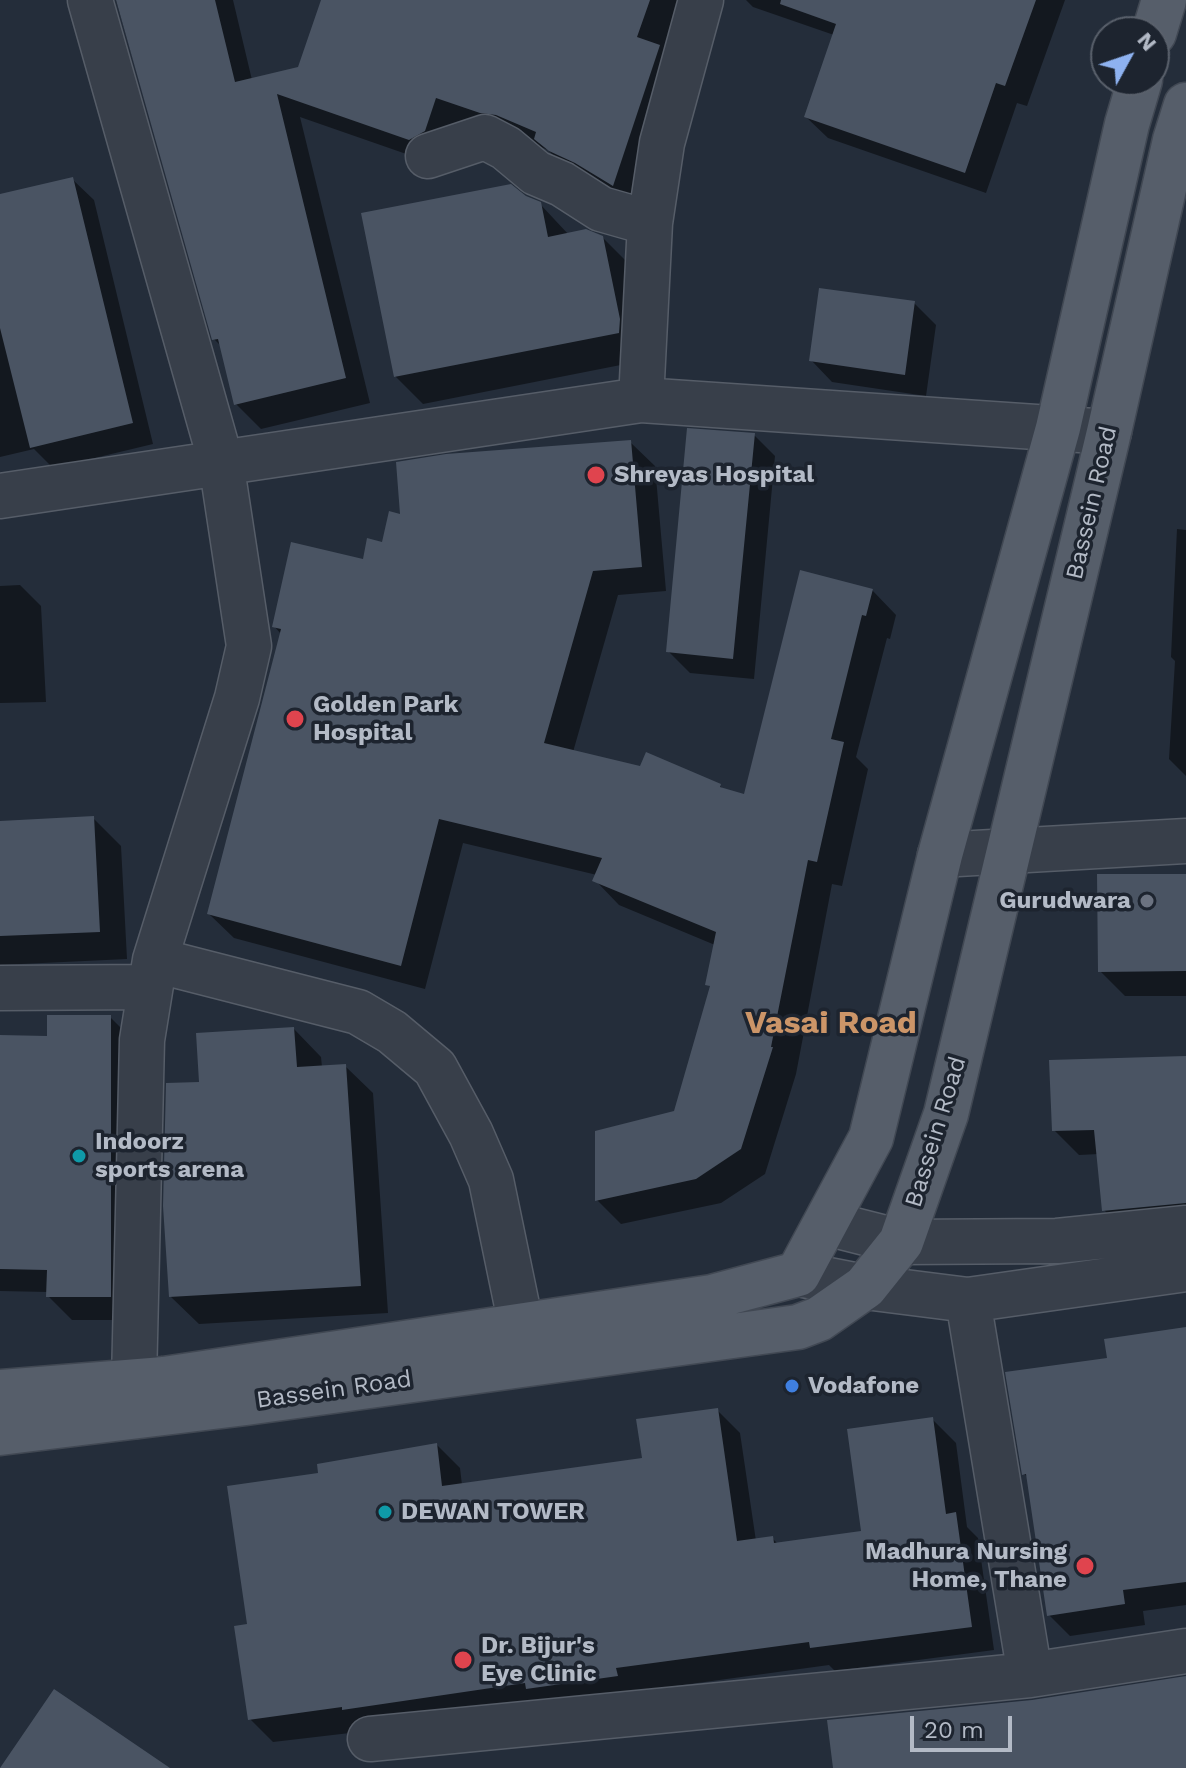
<!DOCTYPE html>
<style>
body{margin:0}
#map{position:relative;width:1186px;height:1768px;overflow:hidden;background:#242d3a;font-family:"Work Sans",sans-serif}
canvas{display:block}
.north{position:absolute;left:1090px;top:16px;width:80px;height:80px;box-sizing:border-box;background:#1d242f;border:2px solid #59606b;border-radius:50%;rotate:50deg;font-size:22px;font-weight:700;line-height:32px;text-align:center;color:#b3bac6}
.north::after{content:'';display:block;margin:auto;width:28px;height:36px;background:#8eb2f0;clip-path:polygon(50% 0,100% 100%,50% 72%,0 100%)}
.scale{position:absolute;left:910px;top:1716px;width:102px;height:36px;box-sizing:border-box;border:4px solid #b3bac6;border-top:0;padding-left:10px;font-size:24px;line-height:28px;white-space:nowrap;color:#b3bac6;-webkit-text-stroke:6px #1d242f;paint-order:stroke}
</style>
<div id="map">
<canvas width="1186" height="1768"></canvas>
<div class="north">N</div>
<div class="scale">20 m</div>
</div>
<script>
const c = document.querySelector('canvas').getContext('2d');
c.lineJoin = 'round';
function fill(path, color) { c.fillStyle = color; c.fill(path, 'evenodd'); }
const poly = rows => new Path2D(rows.map(r => 'M' + r).join(''));
function strokePath(path, color, width, dash) { c.strokeStyle = color; c.lineWidth = width; c.lineCap = dash ? 'butt' : 'round'; c.setLineDash(dash || []); c.stroke(path); }
function label(font, color, halo, rows, align = 'center') {
  c.font = font + ' "Work Sans",sans-serif'; c.lineWidth = 7; c.setLineDash([]); c.textBaseline = 'middle'; c.strokeStyle = halo; c.fillStyle = color; for (const [text, x, y, turn = 0] of rows) {
    c.save(); c.translate(x, y); c.rotate((+turn || 0) * Math.PI / 180); c.textAlign = isNaN(turn) ? turn : align; if (halo) c.strokeText(text, 0, 0); c.fillText(text, 0, 0); c.restore();
  }
}
fill(poly([
 [116,0,233,0,252,80,300,68,323,0,683,0,638,209,561,163,548,150,523,139,507,137,461,121,450,155,435,164,300,117,370,403,261,429,236,404,222,347,214,339],
 [746,0,1065,0,1027,106,1017,103,986,193,828,138,806,117,834,35,753,7],
 [72,179,94,200,153,444,53,468,34,449,0,457,0,196],
 [525,198,540,204,569,235,602,237,631,266,646,360,423,404,395,376],
 [914,303,936,325,926,396,832,382,811,360],
 [754,435,775,456,754,679,690,673,668,651],
 [630,442,655,466,666,591,618,595,573,752,719,785,724,790,745,796,872,590,896,615,890,639,887,638,856,757,868,769,842,886,832,884,796,1074,765,1174,721,1203,621,1224,597,1200,675,1113,712,988,708,984,715,945,619,905,595,880,597,875,463,843,425,989,234,938,209,914,281,634,274,626,384,544,403,517],
 [1177,529,1186,530,1186,776,1169,759,1175,661,1171,657],
 [20,585,41,606,46,702,0,703,0,586],
 [93,818,121,846,127,959,0,965,0,823],
 [1186,876,1186,996,1125,996,1100,971],
 [110,1017,134,1041,134,1320,72,1320,48,1296,48,1292,0,1291,0,1037,49,1038],
 [294,1029,321,1057,322,1067,345,1066,373,1093,388,1313,199,1324,171,1297,201,1083],
 [1186,1058,1186,1230,1129,1235,1104,1210,1099,1154,1079,1155,1054,1130],
 [1186,1329,1186,1605,1143,1611,1145,1625,1070,1636,1049,1615,1029,1478,1024,1474,1109,1360],
 [717,1410,740,1433,756,1541,773,1539,778,1544,864,1533,932,1419,956,1443,967,1527,978,1538,994,1650,835,1671,829,1665,639,1691,640,1699,273,1742,250,1719,249,1626,321,1475,437,1445,460,1468,462,1485,644,1460]
]), '#0007');
fill(poly([
 [116,0,215,0,235,82,298,67,321,0,650,0,637,37,660,45,613,186,575,163,549,151,534,139,536,132,496,115,480,113,436,98,425,131,409,140,277,94,346,378,234,405,218,339,212,340],
 [781,0,1036,0,1005,86,996,83,965,173,804,117,836,24,780,4],
 [73,177,133,423,30,448,0,328,0,194],
 [511,184,526,196,541,202,548,237,586,229,603,236,620,319,619,333,394,377,361,213],
 [819,288,915,301,905,375,809,361],
 [687,428,755,433,733,659,666,652],
 [631,440,642,567,593,571,544,743,640,766,646,752,721,784,720,787,744,794,800,570,873,589,866,616,862,615,831,739,844,742,817,862,808,860,771,1047,773,1047,741,1149,696,1179,595,1201,595,1131,674,1111,710,986,705,985,716,932,592,881,602,858,439,819,401,966,207,914,281,629,272,627,291,542,363,559,367,538,382,542,389,511,400,514,396,462,446,454],
 [94,816,100,932,0,936,0,821],
 [1097,874,1186,874,1186,971,1098,972],
 [47,1015,111,1015,111,1297,46,1297,47,1270,0,1269,0,1035,47,1036],
 [294,1027,297,1067,346,1064,361,1286,169,1297,163,1206,166,1083,199,1082,196,1033],
 [1186,1056,1186,1203,1102,1211,1094,1130,1052,1131,1049,1060],
 [1186,1327,1186,1582,1123,1590,1125,1604,1047,1616,1026,1474,1022,1475,1005,1372,1107,1358,1104,1339],
 [718,1408,737,1541,773,1536,774,1543,861,1531,847,1429,933,1417,946,1514,956,1512,972,1627,810,1648,809,1642,616,1668,618,1676,526,1689,525,1683,342,1710,342,1707,248,1720,234,1626,247,1624,227,1486,318,1473,317,1464,437,1443,442,1486,642,1458,636,1419],
 [1186,1676,1186,1768,833,1768,827,1720,1032,1700],
 [54,1689,170,1768,0,1768]
]), '#4a5463');
const minor = poly([
 [90,0,221,462,249,646,237,698,155,960,142,1040,134,1381,136,1416],
 [428,156,485,137,506,148,536,173,562,184,601,209,650,223],
 [641,400,650,223,662,143,701,0],
 [0,496,641,400,1109,432],
 [940,855,1186,841],
 [155,960,358,1012,392,1032,435,1068,471,1134,491,1180,521,1325],
 [0,988,150,987],
 [826,1223,901,1242,1057,1241,1186,1228],
 [798,1274,865,1287,968,1300,1186,1269],
 [968,1300,1030,1675],
 [370,1739,1030,1675,1186,1651]
]);
const major = poly([
 [1154,33,1164,0],
 [0,1392,164,1379,712,1297,798,1274,871,1138,940,855,1058,428,1127,124,1140,80],
 [0,1433,246,1403,798,1327,819,1319,865,1287,901,1242,946,1114,1109,432,1175,140,1186,105]
]);
strokePath(minor, '#565d68', 47);
strokePath(major, '#414853', 47);
strokePath(minor, '#383f4a', 44);
strokePath(major, '#565e6a', 44);
for (const [x, y, r, color] of [
 [596,475,10,"#e0444e"],
 [295,719,10,"#e0444e"],
 [1147,901,8,"#6b7280"],
 [79,1156,8,"#0f9aa8"],
 [792,1386,8,"#3f7fe0"],
 [385,1512,8,"#0f9aa8"],
 [1085,1566,10,"#e0444e"],
 [463,1660,10,"#e0444e"]
]) { const dot = new Path2D(); dot.arc(x, y, r, 0, 2 * Math.PI); c.fillStyle = color; c.fill(dot); strokePath(dot, '#1d242f', 3); }
label('bold 24px', '#b3bac6', '#1d242f', [
 ["Shreyas Hospital",614,475],
 ["Golden Park",313,705],
 ["Hospital",313,733],
 ["Gurudwara",1131,901,"right"],
 ["Indoorz",95,1142],
 ["sports arena",95,1170],
 ["Vodafone",808,1386],
 ["DEWAN TOWER",401,1512],
 ["Madhura Nursing",1067,1552,"right"],
 ["Home, Thane",1067,1580,"right"],
 ["Dr. Bijur's",481,1646],
 ["Eye Clinic",481,1674]
], 'left');
label('24px', '#b3bac6', '#1d242f', [
 ["Bassein Road",1092,503,-77],
 ["Bassein Road",936,1132,-73],
 ["Bassein Road",334,1390,-8]
]);
label('bold 32px', '#cc9568', '#1d242f', [
 ["Vasai Road",831,1024]
]);
</script>
